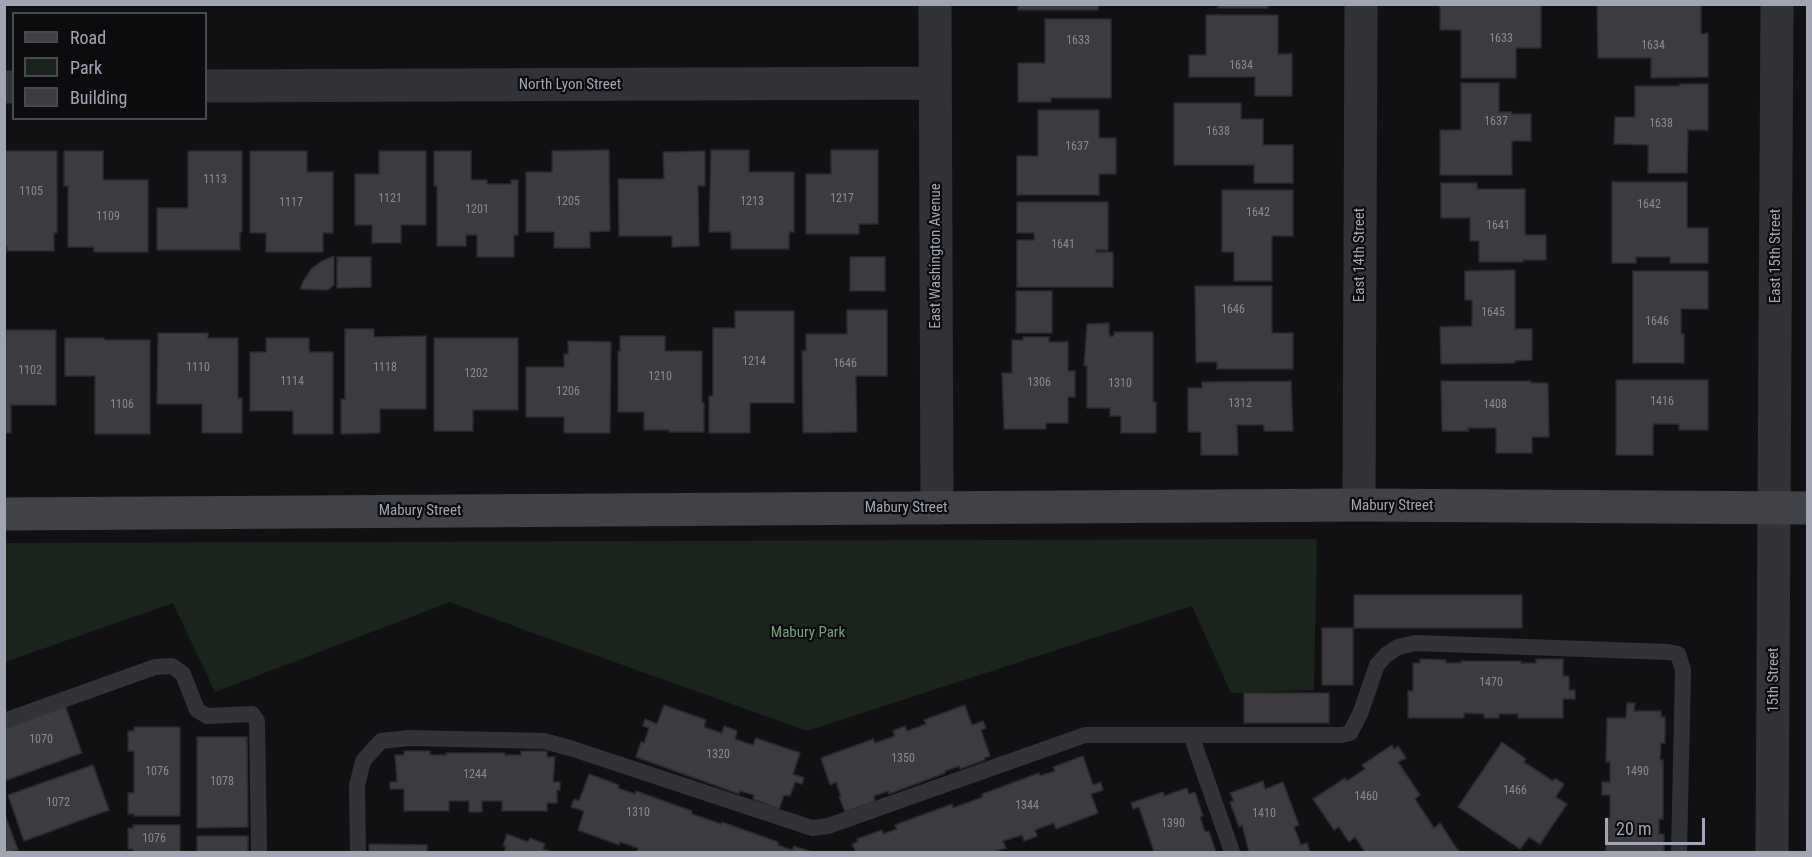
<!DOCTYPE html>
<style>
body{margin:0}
#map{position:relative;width:1812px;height:857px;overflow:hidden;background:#111113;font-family:"Roboto Condensed",sans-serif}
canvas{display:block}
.frame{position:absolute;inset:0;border:6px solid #a2a6b4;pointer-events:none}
.legend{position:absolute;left:12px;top:12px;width:195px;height:108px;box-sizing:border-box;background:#0c0c0e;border:2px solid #484a50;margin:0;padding:8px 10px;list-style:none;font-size:18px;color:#a2a6b4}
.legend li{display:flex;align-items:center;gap:12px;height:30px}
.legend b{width:30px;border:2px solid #484a50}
.scale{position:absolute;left:1605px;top:818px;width:100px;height:27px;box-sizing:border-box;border:3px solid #a2a6b4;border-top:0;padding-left:8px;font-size:18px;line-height:21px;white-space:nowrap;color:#a2a6b4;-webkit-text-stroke:4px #0c0c0e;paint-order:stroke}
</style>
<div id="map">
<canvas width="1812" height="857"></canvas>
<div class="frame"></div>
<ul class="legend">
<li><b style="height:8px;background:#404248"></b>Road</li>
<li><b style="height:16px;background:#1b231d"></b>Park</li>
<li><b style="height:16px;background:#3b3b40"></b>Building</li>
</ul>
<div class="scale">20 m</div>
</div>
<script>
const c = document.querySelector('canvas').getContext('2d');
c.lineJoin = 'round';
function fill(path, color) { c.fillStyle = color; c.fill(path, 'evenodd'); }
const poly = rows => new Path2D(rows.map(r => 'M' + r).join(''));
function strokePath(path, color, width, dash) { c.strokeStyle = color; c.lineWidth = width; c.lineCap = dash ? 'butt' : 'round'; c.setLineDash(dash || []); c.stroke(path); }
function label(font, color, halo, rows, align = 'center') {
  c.font = font + ' "Roboto Condensed",sans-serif'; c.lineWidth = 4.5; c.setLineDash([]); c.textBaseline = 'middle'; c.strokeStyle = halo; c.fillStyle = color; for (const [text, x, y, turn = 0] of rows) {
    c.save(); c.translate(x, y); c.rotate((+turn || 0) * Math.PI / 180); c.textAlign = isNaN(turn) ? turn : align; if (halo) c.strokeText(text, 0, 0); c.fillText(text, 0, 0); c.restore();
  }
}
fill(poly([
 [1317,539,1314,690,1231,693,1192,606,807,731,522,629,450,602,215,692,173,603,5,662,5,543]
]), '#1b231d');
const building = poly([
 [1018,4,1098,4,1098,10,1018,10,1018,4],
 [1218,4,1268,4,1268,8,1218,8,1218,4],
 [1440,4,1541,4,1541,48,1516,48,1516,78,1461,78,1461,30,1440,30,1440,4],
 [1597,4,1701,4,1701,34,1708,33,1708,77,1651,78,1651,58,1598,58,1597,4],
 [1206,15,1278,15,1278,54,1292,54,1292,96,1255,96,1255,77,1189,77,1189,55,1206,55,1206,15],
 [1045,19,1111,19,1111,98,1051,98,1051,102,1018,102,1018,63,1045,63,1045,19],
 [1461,83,1499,83,1499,112,1512,112,1512,114,1531,114,1531,141,1512,141,1512,175,1440,175,1440,130,1461,130,1461,83],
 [1680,84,1708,84,1708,130,1688,130,1687,173,1648,173,1648,145,1614,144,1615,117,1635,117,1635,86,1680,86,1680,84],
 [1174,103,1241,103,1241,119,1263,119,1263,145,1293,145,1293,183,1254,183,1254,165,1174,165,1174,103],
 [1038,110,1099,110,1099,138,1116,138,1116,174,1099,174,1099,195,1017,195,1017,156,1038,156,1038,110],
 [609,150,610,231,590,232,590,248,554,248,554,232,526,232,526,172,552,172,552,151,609,150],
 [711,150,749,150,749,172,794,172,794,232,789,232,789,249,731,249,731,232,709,232,711,150],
 [831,150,878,150,878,224,859,224,859,234,806,234,806,174,831,174,831,150],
 [4,151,57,151,57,233,54,233,54,251,7,251,7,247,4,247,4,151],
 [64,151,103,151,103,180,148,180,148,252,94,252,94,247,68,247,68,186,64,186,64,151],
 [188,151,242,151,242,232,240,232,240,250,157,250,157,208,188,208,188,151],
 [250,151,307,151,307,172,333,172,333,233,323,233,323,252,266,252,266,233,250,233,250,151],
 [379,151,426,151,426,225,401,225,401,243,372,243,372,225,355,225,355,174,379,174,379,151],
 [434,151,471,151,471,180,487,180,487,184,511,184,511,180,518,180,518,235,514,235,514,257,477,257,477,235,466,235,466,246,437,246,437,186,434,186,434,151],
 [705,151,705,186,698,186,699,246,672,247,672,236,619,236,618,179,664,179,663,152,705,151],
 [1612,182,1687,182,1687,228,1708,228,1708,263,1670,263,1670,257,1636,257,1636,263,1612,263,1612,182],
 [1441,183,1477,183,1477,189,1525,189,1525,235,1546,235,1546,260,1523,260,1523,262,1479,262,1479,241,1470,241,1470,218,1441,218,1441,183],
 [1222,190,1293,190,1293,236,1272,236,1272,281,1234,281,1234,252,1222,252,1222,190],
 [1017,202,1108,202,1108,250,1096,250,1096,252,1113,252,1113,287,1017,287,1017,240,1034,240,1034,233,1017,233,1017,202],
 [334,256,334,285,328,290,300,289,304,280,312,268,322,261,334,256],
 [337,257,371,257,371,287,337,288,337,257],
 [850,257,885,257,885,291,850,291,850,257],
 [1515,270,1515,329,1532,329,1532,360,1515,361,1515,363,1441,364,1440,327,1472,326,1472,300,1465,300,1465,271,1515,270],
 [1633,271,1708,271,1708,309,1681,309,1681,334,1684,334,1684,363,1633,363,1633,271],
 [1195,286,1272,286,1272,333,1293,333,1293,369,1217,369,1217,362,1196,362,1195,286],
 [1016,291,1052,291,1052,333,1016,333,1016,291],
 [847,310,887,310,887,376,856,376,857,432,803,433,802,351,806,351,806,334,847,334,847,310],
 [735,311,794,311,794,403,750,403,750,433,709,433,709,396,713,396,713,328,735,328,735,311],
 [1109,323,1109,336,1114,336,1114,332,1153,332,1153,402,1156,402,1156,433,1121,433,1121,416,1110,416,1110,408,1087,408,1087,366,1084,366,1087,324,1109,323],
 [345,329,374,329,374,337,426,336,426,409,380,409,380,433,341,434,341,399,345,399,345,329],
 [6,330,56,330,56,405,11,405,11,433,4,433,4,338,6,338,6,330],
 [158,333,208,333,208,338,238,338,238,398,242,398,242,433,202,433,202,404,157,404,158,333],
 [620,336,665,336,665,351,702,351,702,403,704,403,704,432,669,432,669,430,644,430,644,412,618,412,618,351,620,351,620,336],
 [1023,337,1049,337,1049,342,1068,342,1068,371,1075,371,1075,397,1068,397,1068,423,1046,423,1046,429,1004,429,1002,373,1012,373,1012,340,1023,340,1023,337],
 [65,338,104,338,104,340,150,340,150,434,95,434,95,376,65,376,65,338],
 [266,338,309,338,309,352,333,352,333,434,293,434,293,411,250,411,250,352,266,352,266,338],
 [434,338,518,338,518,410,473,410,473,431,434,431,434,338],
 [568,341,611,342,610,433,564,433,564,417,526,417,526,367,564,367,564,354,568,354,568,341],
 [1616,380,1708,380,1708,430,1679,430,1679,424,1653,424,1653,455,1616,455,1616,380],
 [1291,381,1293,431,1264,431,1264,425,1237,425,1238,455,1201,455,1201,432,1188,432,1188,388,1202,388,1202,382,1291,381],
 [1441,381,1531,381,1531,383,1548,383,1549,437,1532,437,1532,453,1496,453,1496,428,1468,428,1469,431,1442,431,1441,381],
 [1354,595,1522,595,1522,628,1354,628,1354,595],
 [1322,628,1353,628,1353,685,1322,685,1322,628],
 [1420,659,1446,660,1446,663,1461,663,1461,661,1521,661,1521,663,1536,663,1536,659,1563,659,1563,676,1569,676,1569,690,1575,690,1575,699,1563,699,1563,718,1518,718,1518,714,1499,714,1499,718,1484,718,1484,714,1464,713,1464,718,1408,718,1408,691,1413,691,1413,663,1420,663,1420,659],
 [1244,693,1329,693,1329,723,1244,723,1244,693],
 [1627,703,1635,703,1634,711,1661,711,1661,717,1665,717,1665,743,1661,743,1660,760,1663,760,1663,819,1659,819,1659,834,1664,834,1664,852,1606,852,1606,818,1610,818,1610,795,1602,795,1602,782,1610,782,1610,762,1606,762,1607,718,1626,718,1627,703],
 [65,705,82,753,4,781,4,727,65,705],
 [664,705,706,720,704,727,722,733,724,726,737,731,735,739,753,745,756,738,800,753,793,774,804,778,802,784,795,782,790,796,784,795,779,809,753,799,754,795,740,791,739,794,636,757,641,742,644,743,649,728,643,726,645,719,657,724,664,705],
 [965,705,972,725,983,721,986,728,981,730,990,756,984,758,985,760,960,769,959,766,945,771,945,773,889,794,888,791,874,796,875,801,845,812,839,797,841,797,836,782,830,785,821,758,873,739,875,743,895,736,893,731,905,726,907,731,926,724,924,720,965,705],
 [134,727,180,727,180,816,134,816,134,814,128,814,128,793,134,793,134,751,128,751,128,731,134,731,134,727],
 [197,737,247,737,248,827,197,828,197,737],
 [1502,742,1526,759,1524,762,1553,781,1555,778,1564,784,1556,797,1567,804,1540,844,1529,837,1520,849,1458,807,1502,742],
 [1392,745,1394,749,1398,746,1406,758,1398,762,1420,795,1415,799,1434,828,1440,823,1459,852,1365,852,1355,837,1349,842,1339,827,1334,830,1313,799,1345,778,1347,781,1365,769,1362,765,1392,745],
 [404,751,430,751,430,755,446,755,446,753,505,753,505,755,521,755,521,751,547,751,547,757,555,757,553,782,560,782,560,790,557,790,557,803,547,803,547,811,502,811,502,801,482,801,482,812,469,812,469,801,449,801,449,811,404,811,404,789,390,789,390,782,397,782,395,755,404,755,404,751],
 [1083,756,1093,785,1101,782,1103,790,1091,794,1098,813,1056,829,1054,823,1035,830,1037,836,1024,841,1022,835,1003,841,1006,848,992,852,856,852,852,844,858,842,857,839,882,830,883,834,897,829,895,825,952,804,953,808,983,797,982,794,1039,773,1040,776,1055,771,1053,767,1083,756],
 [93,765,109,810,24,841,8,795,93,765],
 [589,774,619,785,618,788,635,794,636,791,692,811,692,814,721,824,722,822,778,842,778,845,792,850,794,846,812,852,637,852,638,848,620,842,619,845,578,830,584,811,571,807,574,799,579,801,589,774],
 [1263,781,1265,789,1283,782,1299,825,1294,827,1301,845,1307,843,1310,852,1249,852,1242,825,1239,827,1230,802,1234,801,1230,793,1263,781],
 [1187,788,1189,794,1195,792,1203,816,1200,817,1205,832,1209,831,1216,852,1160,852,1160,851,1154,852,1139,807,1133,809,1131,803,1163,792,1164,796,1187,788],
 [4,812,18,850,10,852,4,852,4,812],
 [133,825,180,825,180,852,133,852,133,849,128,849,128,828,133,828,133,825],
 [507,834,528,842,530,838,545,844,543,849,553,852,504,852,506,847,503,846,507,834],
 [197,836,248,836,248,852,197,852,197,836],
 [369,844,427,845,427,852,369,852,369,844]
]);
fill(building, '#3b3b40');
strokePath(building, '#2b2b2f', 1.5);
strokePath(poly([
 [4,721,155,667,172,666,183,674,197,710,207,716,252,714,257,721,259,852],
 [1191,735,1232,852],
 [358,852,357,786,363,761,381,741,409,738,544,741,570,748,812,828,828,826,1085,735,1341,735,1350,733,1360,714,1377,665,1386,655,1398,647,1415,643,1668,652,1678,654,1683,670,1679,852]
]), '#323338', 16);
strokePath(poly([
 [935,4,937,508],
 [206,86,935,83],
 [4,87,14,87],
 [1359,505,1361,4],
 [1772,852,1777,4]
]), '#323338', 33);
strokePath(poly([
 [4,514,1359,505,1808,508]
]), '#404248', 33);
label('12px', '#888b97', null, [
 ["1633",1501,39],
 ["1633",1078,41],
 ["1634",1653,46],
 ["1634",1241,66],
 ["1637",1496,122],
 ["1638",1661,124],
 ["1638",1218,132],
 ["1637",1077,147],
 ["1113",215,180],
 ["1105",31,192],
 ["1121",390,199],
 ["1217",842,199],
 ["1205",568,202],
 ["1213",752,202],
 ["1117",291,203],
 ["1642",1649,205],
 ["1201",477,210],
 ["1642",1258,213],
 ["1109",108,217],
 ["1641",1498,226],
 ["1641",1063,245],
 ["1646",1233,310],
 ["1645",1493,313],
 ["1646",1657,322],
 ["1214",754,362],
 ["1646",845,364],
 ["1110",198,368],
 ["1118",385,368],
 ["1102",30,371],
 ["1202",476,374],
 ["1210",660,377],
 ["1114",292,382],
 ["1306",1039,383],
 ["1310",1120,384],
 ["1206",568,392],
 ["1416",1662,402],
 ["1312",1240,404],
 ["1106",122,405],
 ["1408",1495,405],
 ["1470",1491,683],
 ["1070",41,740],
 ["1320",718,755],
 ["1350",903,759],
 ["1076",157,772],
 ["1490",1637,772],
 ["1244",475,775],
 ["1078",222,782],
 ["1466",1515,791],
 ["1460",1366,797],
 ["1072",58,803],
 ["1344",1027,806],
 ["1310",638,813],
 ["1410",1264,814],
 ["1390",1173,824],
 ["1076",154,839]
]);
label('15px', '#a2a6b4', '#0c0c0e', [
 ["North Lyon Street",570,85],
 ["East 14th Street",1360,255,-90],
 ["East Washington Avenue",936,256,-90],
 ["East 15th Street",1776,256,-90],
 ["Mabury Street",1392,506],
 ["Mabury Street",906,508],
 ["Mabury Street",420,511],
 ["15th Street",1774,680,-90]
]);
label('15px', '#78a07d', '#0c0c0e', [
 ["Mabury Park",808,633]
]);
</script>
